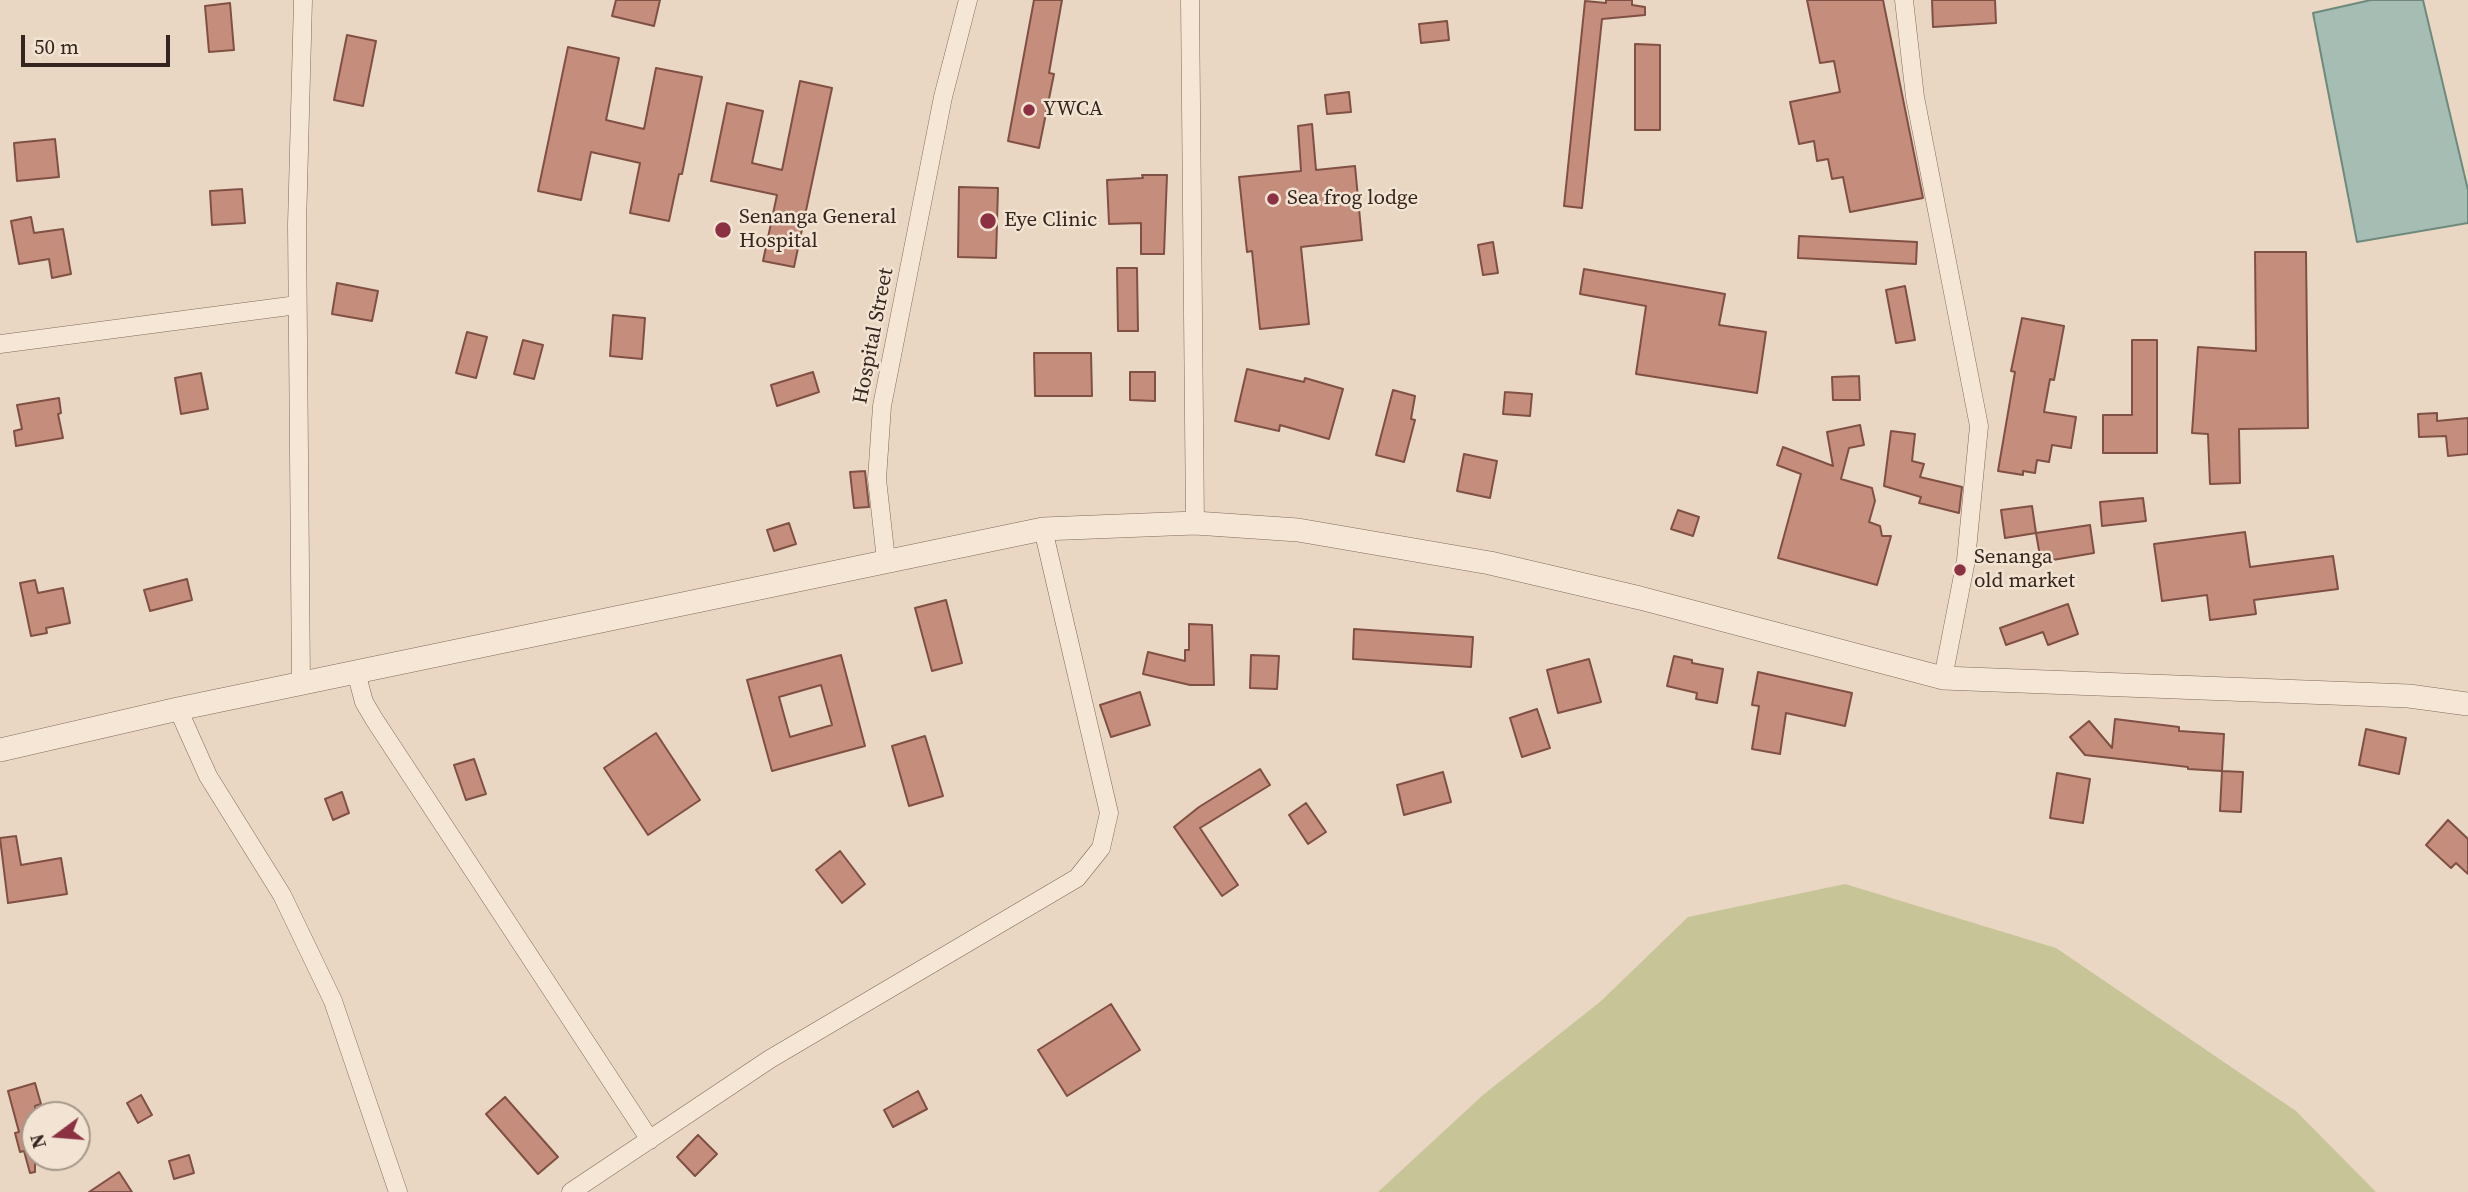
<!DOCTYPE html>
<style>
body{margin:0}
#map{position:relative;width:2468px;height:1192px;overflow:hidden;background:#ead7c3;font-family:"Source Serif 4",serif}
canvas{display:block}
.north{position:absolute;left:21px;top:1101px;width:70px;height:70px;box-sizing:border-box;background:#f2e3d2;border:2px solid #a6978a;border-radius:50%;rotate:254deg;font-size:19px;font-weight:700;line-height:28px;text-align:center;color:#34251e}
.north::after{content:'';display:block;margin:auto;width:24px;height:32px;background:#8c3142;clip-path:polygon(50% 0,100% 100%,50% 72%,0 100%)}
.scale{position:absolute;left:21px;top:35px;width:149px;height:32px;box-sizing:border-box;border:4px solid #34251e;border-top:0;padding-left:9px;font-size:21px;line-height:24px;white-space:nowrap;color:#34251e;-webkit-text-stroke:5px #f2e3d2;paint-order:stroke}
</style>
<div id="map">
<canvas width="2468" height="1192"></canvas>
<div class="north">N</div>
<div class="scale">50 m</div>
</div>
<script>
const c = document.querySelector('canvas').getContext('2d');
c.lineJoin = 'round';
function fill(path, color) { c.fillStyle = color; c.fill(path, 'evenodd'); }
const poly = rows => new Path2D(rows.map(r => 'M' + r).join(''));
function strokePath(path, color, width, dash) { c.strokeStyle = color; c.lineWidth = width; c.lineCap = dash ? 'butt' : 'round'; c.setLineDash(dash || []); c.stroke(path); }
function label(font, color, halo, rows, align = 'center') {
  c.font = font + ' "Source Serif 4",serif'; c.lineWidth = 5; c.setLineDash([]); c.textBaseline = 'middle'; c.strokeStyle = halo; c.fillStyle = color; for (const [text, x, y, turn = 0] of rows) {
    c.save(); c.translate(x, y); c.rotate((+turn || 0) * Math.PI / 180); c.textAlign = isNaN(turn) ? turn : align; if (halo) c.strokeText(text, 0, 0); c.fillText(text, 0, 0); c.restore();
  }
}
fill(poly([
 [1845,884,2056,948,2296,1111,2376,1192,1378,1192,1483,1095,1601,1001,1688,917]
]), '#c7c498');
const water = poly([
 [2371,0,2423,0,2468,190,2468,223,2357,242,2313,13,2371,0]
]);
fill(water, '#a5bdb2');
strokePath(water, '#6d8a7d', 2);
const building = poly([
 [616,0,660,0,654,26,612,16,616,0],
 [1034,0,1062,0,1049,73,1054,74,1039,148,1008,141,1034,0],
 [1606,0,1632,0,1632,5,1645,7,1645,15,1602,19,1582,208,1564,206,1585,1,1606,3,1606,0],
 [1807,0,1883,0,1923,198,1850,212,1843,177,1832,179,1828,159,1817,161,1814,141,1799,144,1790,102,1840,92,1834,61,1820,63,1807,0],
 [1932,0,1995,0,1996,23,1933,27,1932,0],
 [230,3,234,50,209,52,205,6,230,3],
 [1447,21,1449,40,1421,43,1419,24,1447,21],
 [347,35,376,41,363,106,334,100,347,35],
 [1635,44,1660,45,1660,130,1635,130,1635,44],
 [568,47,619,58,606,120,644,129,656,68,702,77,682,174,679,174,669,221,630,213,640,163,591,152,581,200,538,191,568,47],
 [800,81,832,88,794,267,763,261,777,195,711,181,727,103,763,111,752,163,782,170,800,81],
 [1349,92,1351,112,1327,114,1325,95,1349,92],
 [1312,124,1316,170,1355,166,1362,240,1301,247,1309,324,1260,329,1252,251,1247,252,1239,177,1301,171,1298,126,1312,124],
 [55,139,59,177,17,181,14,143,55,139],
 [1142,175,1167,175,1164,254,1141,254,1141,223,1109,224,1107,180,1143,178,1142,175],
 [959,187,998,188,996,258,958,257,959,187],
 [242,189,245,223,212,225,210,191,242,189],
 [31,217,34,233,63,229,71,274,52,278,49,259,19,264,11,221,31,217],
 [1799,236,1917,242,1916,264,1798,258,1799,236],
 [1493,242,1498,273,1483,275,1478,245,1493,242],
 [2255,252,2306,252,2308,428,2239,429,2240,483,2210,484,2208,434,2192,433,2198,347,2256,351,2255,252],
 [1117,268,1137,268,1138,331,1118,331,1117,268],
 [1584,269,1725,294,1719,325,1766,332,1757,393,1636,374,1646,306,1580,294,1584,269],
 [337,283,378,291,372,321,332,314,337,283],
 [1905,286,1915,340,1896,343,1886,290,1905,286],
 [613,315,645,318,642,359,610,356,613,315],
 [2022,318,2064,326,2054,380,2050,379,2044,412,2076,417,2071,448,2052,445,2049,462,2037,460,2035,473,2023,471,2023,475,1998,471,2015,372,2011,371,2022,318],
 [467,332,487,337,476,378,456,373,467,332],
 [523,340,543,345,534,379,514,374,523,340],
 [2132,340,2157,340,2157,453,2103,453,2103,415,2132,415,2132,340],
 [1034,353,1091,353,1092,396,1035,396,1034,353],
 [1247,369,1304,382,1305,378,1343,389,1329,439,1280,425,1279,431,1235,421,1247,369],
 [813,372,819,392,777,406,771,385,813,372],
 [1130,372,1155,372,1155,401,1130,400,1130,372],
 [201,373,208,409,181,414,175,378,201,373],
 [1859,376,1860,400,1833,400,1832,377,1859,376],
 [1393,390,1415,396,1411,419,1415,420,1404,462,1376,455,1393,390],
 [1505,392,1532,394,1530,416,1503,414,1505,392],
 [59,398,61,413,58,414,63,438,16,446,14,431,22,429,17,405,59,398],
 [2437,413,2437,421,2468,418,2468,454,2448,456,2446,436,2419,437,2418,414,2437,413],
 [1860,425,1864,445,1849,448,1841,479,1872,488,1875,501,1869,522,1880,526,1882,536,1891,536,1877,585,1778,558,1801,474,1777,465,1783,447,1833,466,1827,432,1860,425],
 [1891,431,1915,434,1912,461,1924,464,1920,477,1962,487,1959,513,1919,503,1921,497,1884,486,1891,431],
 [1464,454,1497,461,1490,498,1457,491,1464,454],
 [865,471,869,507,854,508,850,472,865,471],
 [2143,498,2146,521,2102,526,2100,502,2143,498],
 [2032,506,2036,533,2005,538,2001,510,2032,506],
 [1678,510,1699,517,1693,536,1671,529,1678,510],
 [789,523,796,544,774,551,767,530,789,523],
 [2090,525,2094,553,2041,562,2036,533,2090,525],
 [2245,532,2250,567,2333,556,2338,589,2254,600,2256,614,2210,620,2207,595,2162,601,2154,544,2245,532],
 [187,579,192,600,150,611,144,590,187,579],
 [35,580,38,593,63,588,70,623,46,628,47,633,31,636,20,583,35,580],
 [946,600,962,663,932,671,915,608,946,600],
 [2068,604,2078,634,2048,645,2043,632,2006,645,2000,628,2068,604],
 [1189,624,1212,625,1214,685,1190,685,1143,674,1148,652,1185,661,1185,650,1189,650,1189,624],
 [1354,629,1473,637,1471,667,1353,659,1354,629],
 [841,655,865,746,772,771,747,680,841,655],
 [821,685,832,725,790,737,779,697,821,685],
 [1251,655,1279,656,1277,689,1250,688,1251,655],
 [1674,656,1692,660,1692,663,1723,669,1717,703,1696,699,1697,693,1667,686,1674,656],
 [1589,659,1601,702,1558,713,1547,670,1589,659],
 [1758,672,1852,693,1845,726,1786,713,1780,754,1752,749,1759,706,1752,705,1758,672],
 [1140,692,1150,725,1111,737,1100,705,1140,692],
 [1537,709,1550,748,1522,757,1510,718,1537,709],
 [2115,719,2179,727,2179,731,2224,734,2222,771,2188,769,2188,767,2085,755,2070,737,2089,721,2112,748,2115,719],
 [2366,729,2406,738,2399,774,2359,765,2366,729],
 [656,733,700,800,648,835,604,768,656,733],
 [925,736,943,796,909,806,892,746,925,736],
 [474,759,486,794,466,800,454,765,474,759],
 [1260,769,1270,785,1200,828,1238,885,1222,896,1174,827,1199,807,1260,769],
 [2222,771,2243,772,2241,812,2220,811,2222,771],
 [1443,772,1451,802,1404,815,1397,785,1443,772],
 [2057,773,2090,779,2083,823,2050,818,2057,773],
 [342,792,349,813,333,820,325,799,342,792],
 [1306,803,1326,832,1308,844,1289,815,1306,803],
 [2448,820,2468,839,2468,874,2456,863,2451,868,2426,845,2448,820],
 [16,836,21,865,61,858,67,894,8,903,0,838,16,836],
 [840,851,865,884,842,903,816,870,840,851],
 [1111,1004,1140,1050,1067,1096,1038,1050,1111,1004],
 [35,1083,41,1104,35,1106,35,1172,30,1173,24,1151,20,1152,15,1133,19,1132,8,1091,35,1083],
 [918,1091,927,1109,893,1127,884,1110,918,1091],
 [141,1095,152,1115,138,1123,127,1103,141,1095],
 [505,1097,558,1157,538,1174,486,1114,505,1097],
 [698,1135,717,1154,695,1176,677,1157,698,1135],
 [189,1155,194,1173,174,1179,169,1161,189,1155],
 [119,1172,132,1192,89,1192,119,1172]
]);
fill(building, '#c58d7c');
strokePath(building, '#7f5043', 2);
const minor = poly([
 [1190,0,1195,523],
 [1904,0,1915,97,1979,426,1966,560,1943,678],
 [0,344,297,305],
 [886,560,877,479,882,406,943,97,968,0],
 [356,672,364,702,374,719,650,1140],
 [301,683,297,225,303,0],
 [178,709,208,776,282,895,333,1001,398,1192],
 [571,1192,770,1059,1077,878,1101,848,1109,813,1043,529]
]);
const tertiary = poly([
 [0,750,178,709,1043,529,1195,523,1298,530,1490,563,1640,598,1943,678,2409,696,2468,704]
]);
strokePath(minor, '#82695b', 19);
strokePath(tertiary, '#82695b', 24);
strokePath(minor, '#f5e6d5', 18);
strokePath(tertiary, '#f5e6d5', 23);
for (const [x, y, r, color] of [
 [1029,110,7,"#8c3142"],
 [1273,199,7,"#8c3142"],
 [988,221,9,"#8c3142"],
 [723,230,9,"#8c3142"],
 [1960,570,7,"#8c3142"]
]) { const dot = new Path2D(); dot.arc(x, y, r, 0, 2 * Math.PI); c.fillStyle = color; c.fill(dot); strokePath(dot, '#f2e3d2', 2.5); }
label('21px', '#34251e', '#f2e3d2', [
 ["YWCA",1043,110],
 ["Sea frog lodge",1287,199],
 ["Senanga General",739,218],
 ["Hospital",739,242],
 ["Eye Clinic",1004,221],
 ["Senanga",1974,558],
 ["old market",1974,582]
], 'left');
label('21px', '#34251e', '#f2e3d2', [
 ["Hospital Street",874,336,-79]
]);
</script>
